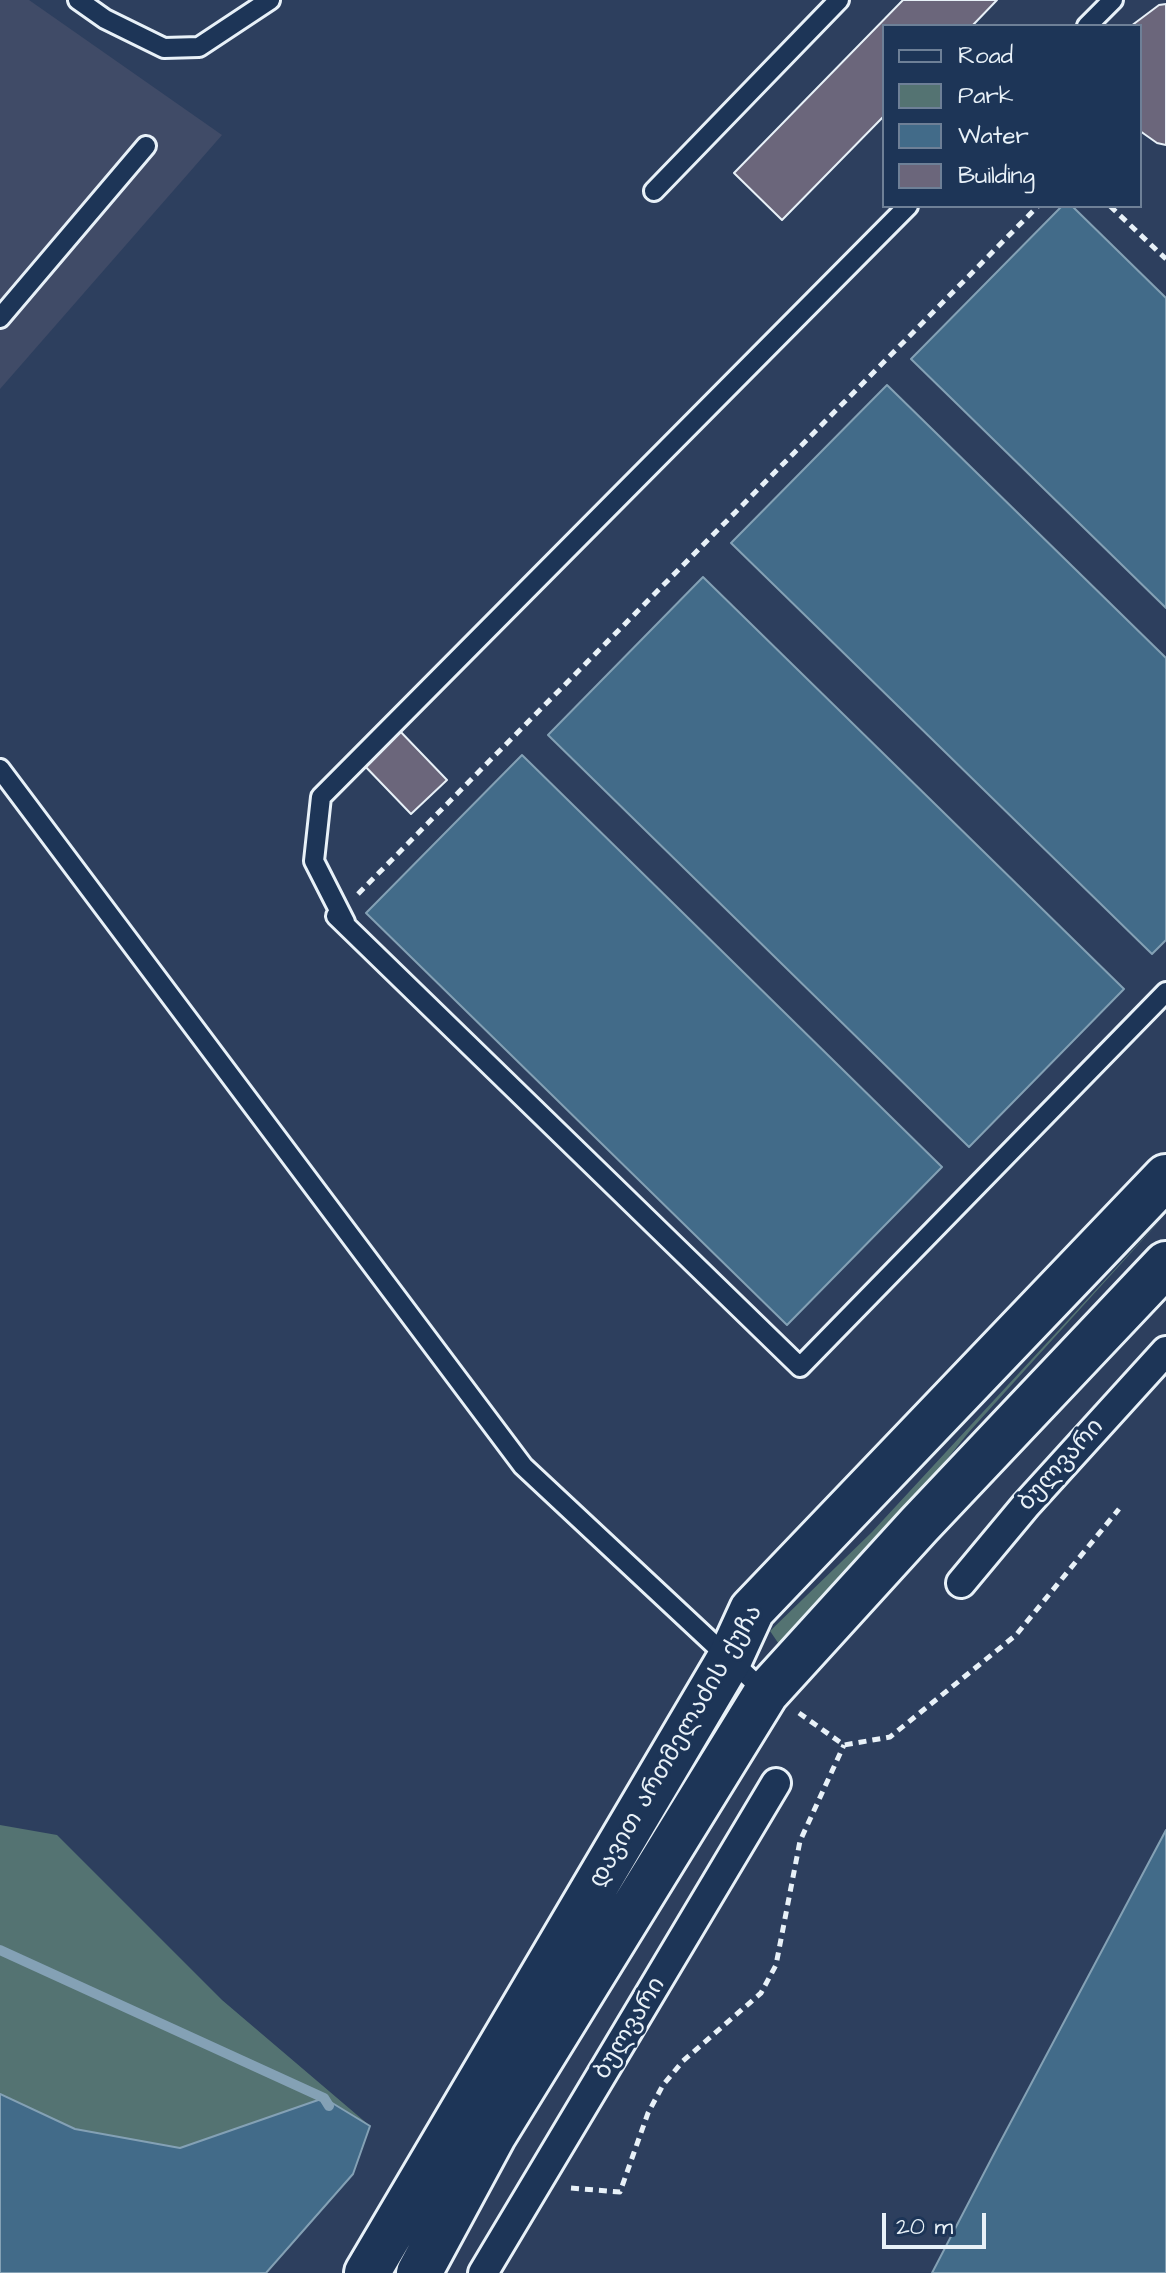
<!DOCTYPE html>
<meta charset="utf-8">
<style>
body{margin:0}
#map{position:relative;width:1166px;height:2273px;overflow:hidden;background:#2d3f5e;font-family:"Architects Daughter",sans-serif}
canvas{display:block}
.legend{position:absolute;left:882px;top:24px;width:260px;height:184px;box-sizing:border-box;background:#1d3557;border:2px solid #6e8097;margin:0;padding:10px 14px;list-style:none;font-size:24px;color:#e8f1f8}
.legend li{display:flex;align-items:center;gap:16px;height:40px}
.legend b{width:40px;border:2px solid #6e8097}
.scale{position:absolute;left:882px;top:2213px;width:104px;height:36px;box-sizing:border-box;border:4px solid #e8f1f8;border-top:0;padding-left:10px;font-size:24px;line-height:28px;white-space:nowrap;color:#e8f1f8;-webkit-text-stroke:6px #1d3557;paint-order:stroke}
</style>
<div id="map">
<canvas width="1166" height="2273"></canvas>
<ul class="legend">
<li><b style="height:10px;background:#1d3557"></b>Road</li>
<li><b style="height:22px;background:#547372"></b>Park</li>
<li><b style="height:22px;background:#426b89"></b>Water</li>
<li><b style="height:22px;background:#6b667b"></b>Building</li>
</ul>
<div class="scale">20 m</div>
</div>
<script>
const c = document.querySelector('canvas').getContext('2d');
c.lineJoin = 'round';
function fill(path, color) { c.fillStyle = color; c.fill(path, 'evenodd'); }
const poly = rows => new Path2D(rows.map(r => 'M' + r).join(''));
function strokePath(path, color, width, dash) { c.strokeStyle = color; c.lineWidth = width; c.lineCap = dash ? 'butt' : 'round'; c.setLineDash(dash || []); c.stroke(path); }
function label(font, color, halo, rows, align = 'center') {
  c.font = font + ' "Architects Daughter","Noto Sans Georgian",sans-serif'; c.lineWidth = 6; c.setLineDash([]); c.textBaseline = 'middle'; c.strokeStyle = halo; c.fillStyle = color; for (const [text, x, y, turn = 0] of rows) {
    c.save(); c.translate(x, y); c.rotate((+turn || 0) * Math.PI / 180); c.textAlign = isNaN(turn) ? turn : align; if (halo) c.strokeText(text, 0, 0); c.fillText(text, 0, 0); c.restore();
  }
}
fill(poly([
 [0,0,29,0,222,135,0,389]
]), '#404b67');
fill(poly([
 [1166,1214,969,1432,787,1656,770,1631,872,1532],
 [0,1825,57,1835,222,2000,370,2126,324,2098,180,2148,75,2129,0,2094]
]), '#547372');
const water = poly([
 [1062,206,1072,206,1166,298,1166,608,911,359,1062,206],
 [887,385,1166,658,1166,940,1152,954,731,543,887,385],
 [703,577,1124,989,969,1147,548,735,703,577],
 [522,755,942,1167,787,1325,366,913,522,755],
 [1166,1830,1166,2273,932,2273,997,2148,1166,1830],
 [0,2094,75,2129,180,2148,324,2098,370,2126,353,2174,266,2273,0,2273,0,2094]
]);
fill(water, '#426b89');
strokePath(water, '#84a1b5', 2);
strokePath(poly([
 [0,1950,324,2098,329,2106]
]), '#84a1b5', 10);
const building = poly([
 [903,0,997,0,972,26,884,26,884,116,782,220,734,173,903,0],
 [1166,4,1166,145,1157,143,1140,131,1140,26,1131,26,1159,5,1166,4],
 [397,728,447,780,411,814,361,762,397,728]
]);
fill(building, '#6b667b');
strokePath(building, '#e8f1f8', 2);
const service = poly([
 [78,0,105,19,164,48,199,47,270,0],
 [1087,26,1113,0],
 [654,191,839,0],
 [908,206,321,797,314,861,345,922,336,916,800,1367,1166,992],
 [0,318,146,146],
 [0,769,523,1466,766,1693]
]);
const pedestrian = poly([
 [961,1583,1026,1505,1166,1351],
 [483,2273,776,1783]
]);
const tertiary = poly([
 [367,2273,730,1658,752,1610,1166,1177],
 [419,2273,493,2136,766,1693,919,1525,1166,1264]
]);
strokePath(service, '#e8f1f8', 24);
strokePath(pedestrian, '#e8f1f8', 34);
strokePath(tertiary, '#e8f1f8', 50);
strokePath(poly([
 [1110,206,1166,259],
 [358,894,1038,206],
 [799,1713,844,1745,890,1737,1016,1635,1119,1509],
 [571,2188,620,2192,648,2113,663,2085,683,2061,761,1993,776,1965,800,1841,844,1745]
]), '#e8f1f8', 5, [8, 6]);
strokePath(service, '#1d3557', 18);
strokePath(pedestrian, '#1d3557', 28);
strokePath(tertiary, '#1d3557', 44);
label('24px', '#e8f1f8', '#1d3557', [
 ["ბულვარი",1062,1466,-48],
 ["დავით ართმელაძის ქუჩა",677,1747,-60],
 ["ბულვარი",631,2029,-59]
]);
</script>
